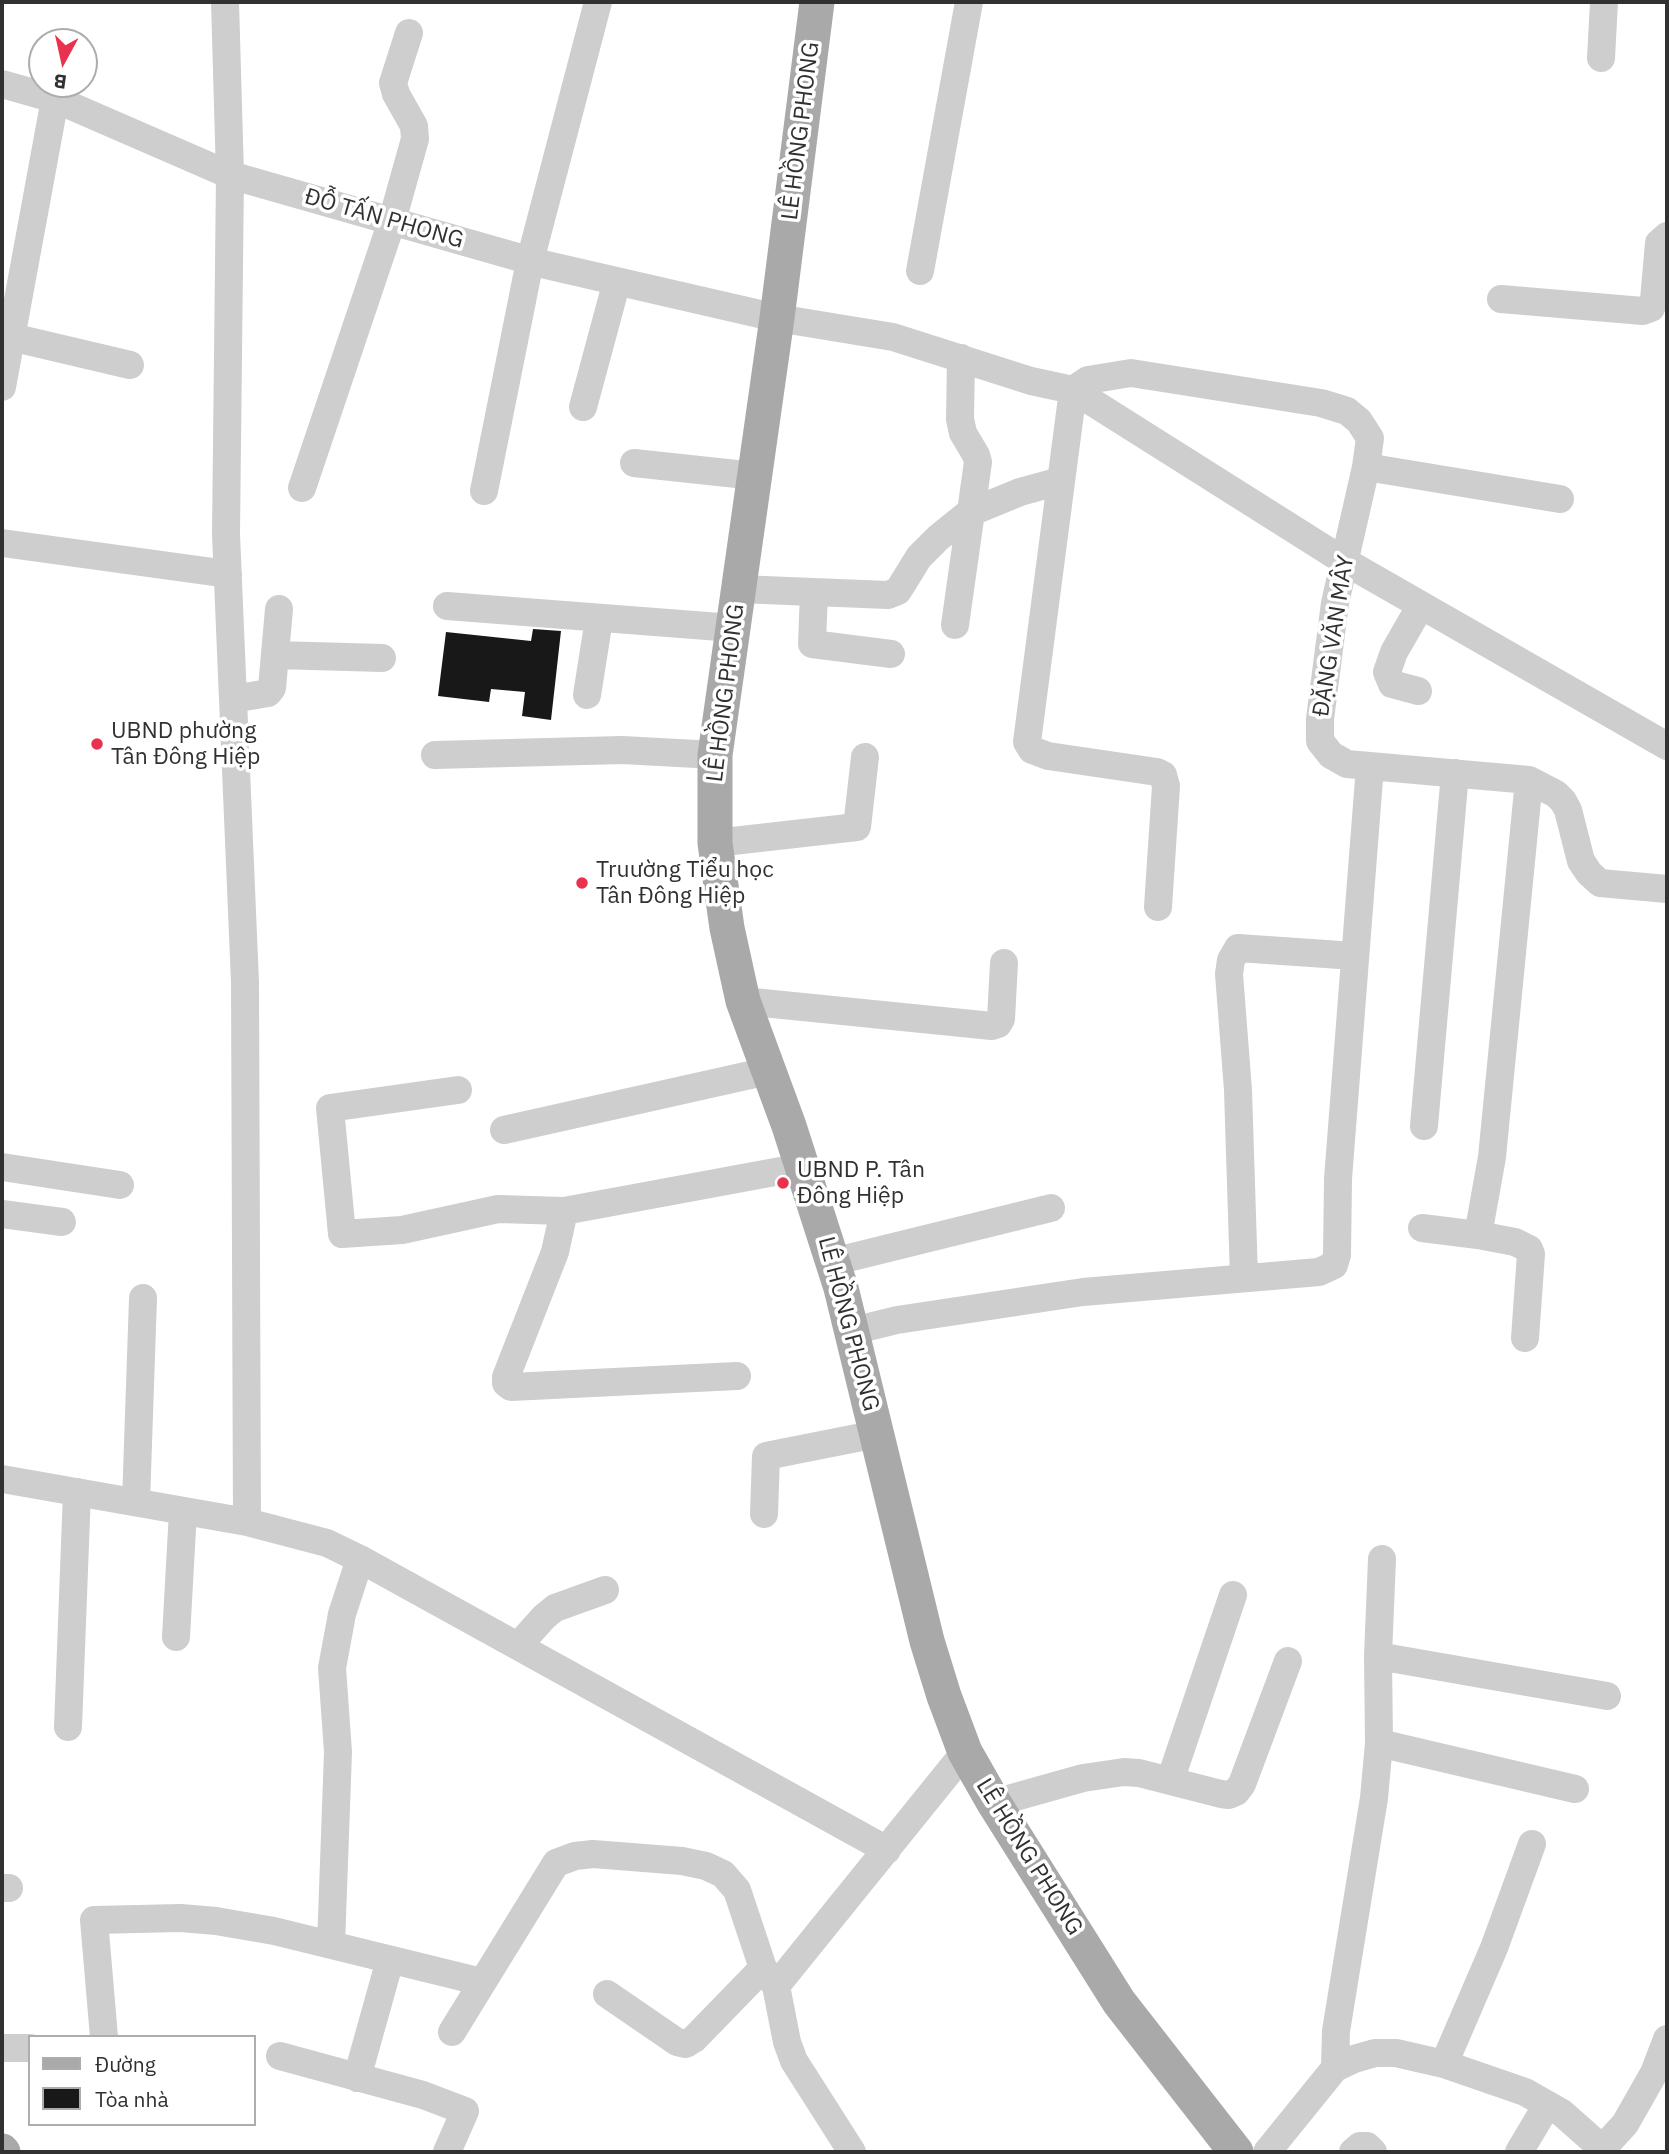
<!DOCTYPE html>
<meta charset="utf-8">
<style>
body{margin:0}
#map{position:relative;width:1669px;height:2154px;overflow:hidden;background:#fff;font-family:"IBM Plex Sans",sans-serif}
canvas{display:block}
.frame{position:absolute;inset:0;border:4px solid #313131;pointer-events:none}
.legend{position:absolute;left:28px;top:2035px;width:228px;height:91px;box-sizing:border-box;background:#fff;border:2px solid #adadad;margin:0;padding:9px 12px;list-style:none;font-size:21px;color:#313131}
.legend li{display:flex;align-items:center;gap:14px;height:35px}
.legend b{width:35px;border:2px solid #adadad}
.north{position:absolute;left:28px;top:28px;width:70px;height:70px;box-sizing:border-box;background:#fff;border:2px solid #adadad;border-radius:50%;rotate:188deg;font-size:19px;font-weight:700;line-height:28px;text-align:center;color:#313131}
.north::after{content:'';display:block;margin:auto;width:24px;height:32px;background:#e9334e;clip-path:polygon(50% 0,100% 100%,50% 72%,0 100%)}
</style>
<div id="map">
<canvas width="1669" height="2154"></canvas>
<div class="frame"></div>
<ul class="legend">
<li><b style="height:9px;background:#a9a9a9"></b>Đường</li>
<li><b style="height:19px;background:#181818"></b>Tòa nhà</li>
</ul>
<div class="north">B</div>
</div>
<script>
const c = document.querySelector('canvas').getContext('2d');
c.lineJoin = 'round';
function fill(path, color) { c.fillStyle = color; c.fill(path, 'evenodd'); }
const poly = rows => new Path2D(rows.map(r => 'M' + r).join(''));
function strokePath(path, color, width, dash) { c.strokeStyle = color; c.lineWidth = width; c.lineCap = dash ? 'butt' : 'round'; c.setLineDash(dash || []); c.stroke(path); }
function label(font, color, halo, rows, align = 'center') {
  c.font = font + ' "IBM Plex Sans",sans-serif'; c.lineWidth = 7; c.setLineDash([]); c.textBaseline = 'middle'; c.strokeStyle = halo; c.fillStyle = color; for (const [text, x, y, turn = 0] of rows) {
    c.save(); c.translate(x, y); c.rotate((+turn || 0) * Math.PI / 180); c.textAlign = isNaN(turn) ? turn : align; if (halo) c.strokeText(text, 0, 0); c.fillText(text, 0, 0); c.restore();
  }
}
fill(poly([
 [533,629,561,631,551,720,522,716,525,692,491,689,489,702,438,696,446,632,531,641]
]), '#181818');
strokePath(poly([
 [225,2,230,175,226,534,245,982,247,1522],
 [1601,58,1604,2],
 [2,84,55,99,230,175,542,264,777,318,893,337,1031,381,1073,390,1344,561,1667,746],
 [920,271,969,2],
 [1501,299,1643,311,1651,308,1654,300,1659,243,1667,236],
 [11,337,130,365],
 [2,387,55,99],
 [583,407,617,281],
 [634,463,755,476],
 [1366,467,1560,499],
 [302,488,392,221,415,139,414,126,396,94,393,83,409,33],
 [484,491,530,261,598,2],
 [2,543,228,574],
 [739,589,888,595,898,591,919,557,938,538,969,513,1020,492,1060,481],
 [814,592,812,644,891,654],
 [447,606,733,628],
 [955,625,978,462,976,455,963,433,960,419,961,358],
 [276,655,382,658],
 [1418,691,1392,684,1387,672,1394,652,1421,605],
 [587,695,599,619],
 [233,699,268,693,272,688,279,609],
 [435,755,622,750,715,755],
 [715,843,857,827,865,757],
 [1158,907,1166,786,1163,775,1157,772,1048,756,1032,750,1027,742,1073,390,1088,380,1131,373,1321,403,1347,411,1359,421,1370,438,1366,467,1335,603,1320,719,1320,741,1331,755,1347,764,1529,780,1556,794,1563,801,1568,810,1581,861,1589,873,1600,883,1667,889],
 [743,1001,992,1026,998,1024,1001,1019,1004,963],
 [458,1090,330,1108,342,1234,402,1230,498,1209,564,1211,802,1167],
 [1424,1126,1455,773],
 [504,1130,768,1071],
 [2,1167,120,1185],
 [564,1211,555,1252,506,1377,506,1383,511,1387,737,1376],
 [2,1214,62,1222],
 [1422,1228,1478,1235],
 [832,1262,1051,1208],
 [1244,1278,1238,1090,1229,974,1231,960,1238,948,1355,956],
 [852,1331,897,1320,1083,1292,1319,1272,1334,1265,1337,1255,1338,1179,1370,766],
 [1525,1338,1531,1254,1529,1249,1515,1242,1478,1235,1492,1157,1529,780],
 [2,1479,247,1522,327,1543,360,1559,887,1850],
 [136,1502,143,1298],
 [764,1514,766,1456,877,1434],
 [176,1637,183,1511],
 [518,1646,544,1617,555,1608,605,1590],
 [1378,1656,1607,1696],
 [68,1727,77,1492],
 [1379,1743,1575,1789],
 [1170,1781,1233,1595],
 [994,1803,1083,1778,1124,1772,1139,1773,1221,1794,1229,1795,1236,1792,1242,1784,1288,1661],
 [2,1888,9,1888],
 [331,1945,338,1752,332,1668,342,1614,360,1559],
 [776,1986,787,2042,794,2061,852,2152],
 [607,1994,677,2042,686,2044,694,2039,763,1968],
 [452,2032,556,1863,575,1856,593,1854,682,1861,706,1866,723,1874,737,1890,763,1968,776,1986,965,1752],
 [104,2037,94,1920,181,1918,216,1921,274,1931,482,1982],
 [2,2048,30,2048],
 [280,2056,423,2095,465,2111,447,2152],
 [1444,2064,1494,1948,1532,1844],
 [1335,2068,1336,2031,1374,1798,1379,1743,1378,1656,1382,1559],
 [357,2078,390,1960],
 [1603,2148,1625,2124,1654,2073,1667,2039],
 [1267,2152,1335,2068,1354,2059,1375,2053,1396,2053,1444,2064,1525,2092,1562,2113,1606,2152],
 [1353,2152,1360,2146,1367,2146,1373,2152],
 [1519,2152,1547,2105]
]), '#cecece', 28);
strokePath(poly([
 [817,2,777,318,715,755,715,843,727,928,743,1001,789,1126,841,1288,927,1641,944,1696,965,1752,994,1803,1119,2002,1236,2152],
 [2,2151,3,2152]
]), '#a9a9a9', 35);
for (const [x, y, r, color] of [
 [97,744,7,"#e9334e"],
 [582,883,7,"#e9334e"],
 [783,1183,7,"#e9334e"]
]) { const dot = new Path2D(); dot.arc(x, y, r, 0, 2 * Math.PI); c.fillStyle = color; c.fill(dot); strokePath(dot, '#fff', 2.5); }
label('23px', '#313131', '#fff', [
 ["LÊ HỒNG PHONG",801,131,-83],
 ["ĐỖ TẤN PHONG",384,219,16],
 ["ĐẶNG VĂN MÂY",1334,636,-81],
 ["LÊ HỒNG PHONG",726,693,-83],
 ["LÊ HỒNG PHONG",848,1324,75],
 ["LÊ HỒNG PHONG",1029,1857,58]
]);
label('23px', '#313131', '#fff', [
 ["UBND phường",111,731],
 ["Tân Đông Hiệp",111,757],
 ["Truường Tiểu học",596,870],
 ["Tân Đông Hiệp",596,896],
 ["UBND P. Tân",797,1170],
 ["Đông Hiệp",797,1196]
], 'left');
</script>
